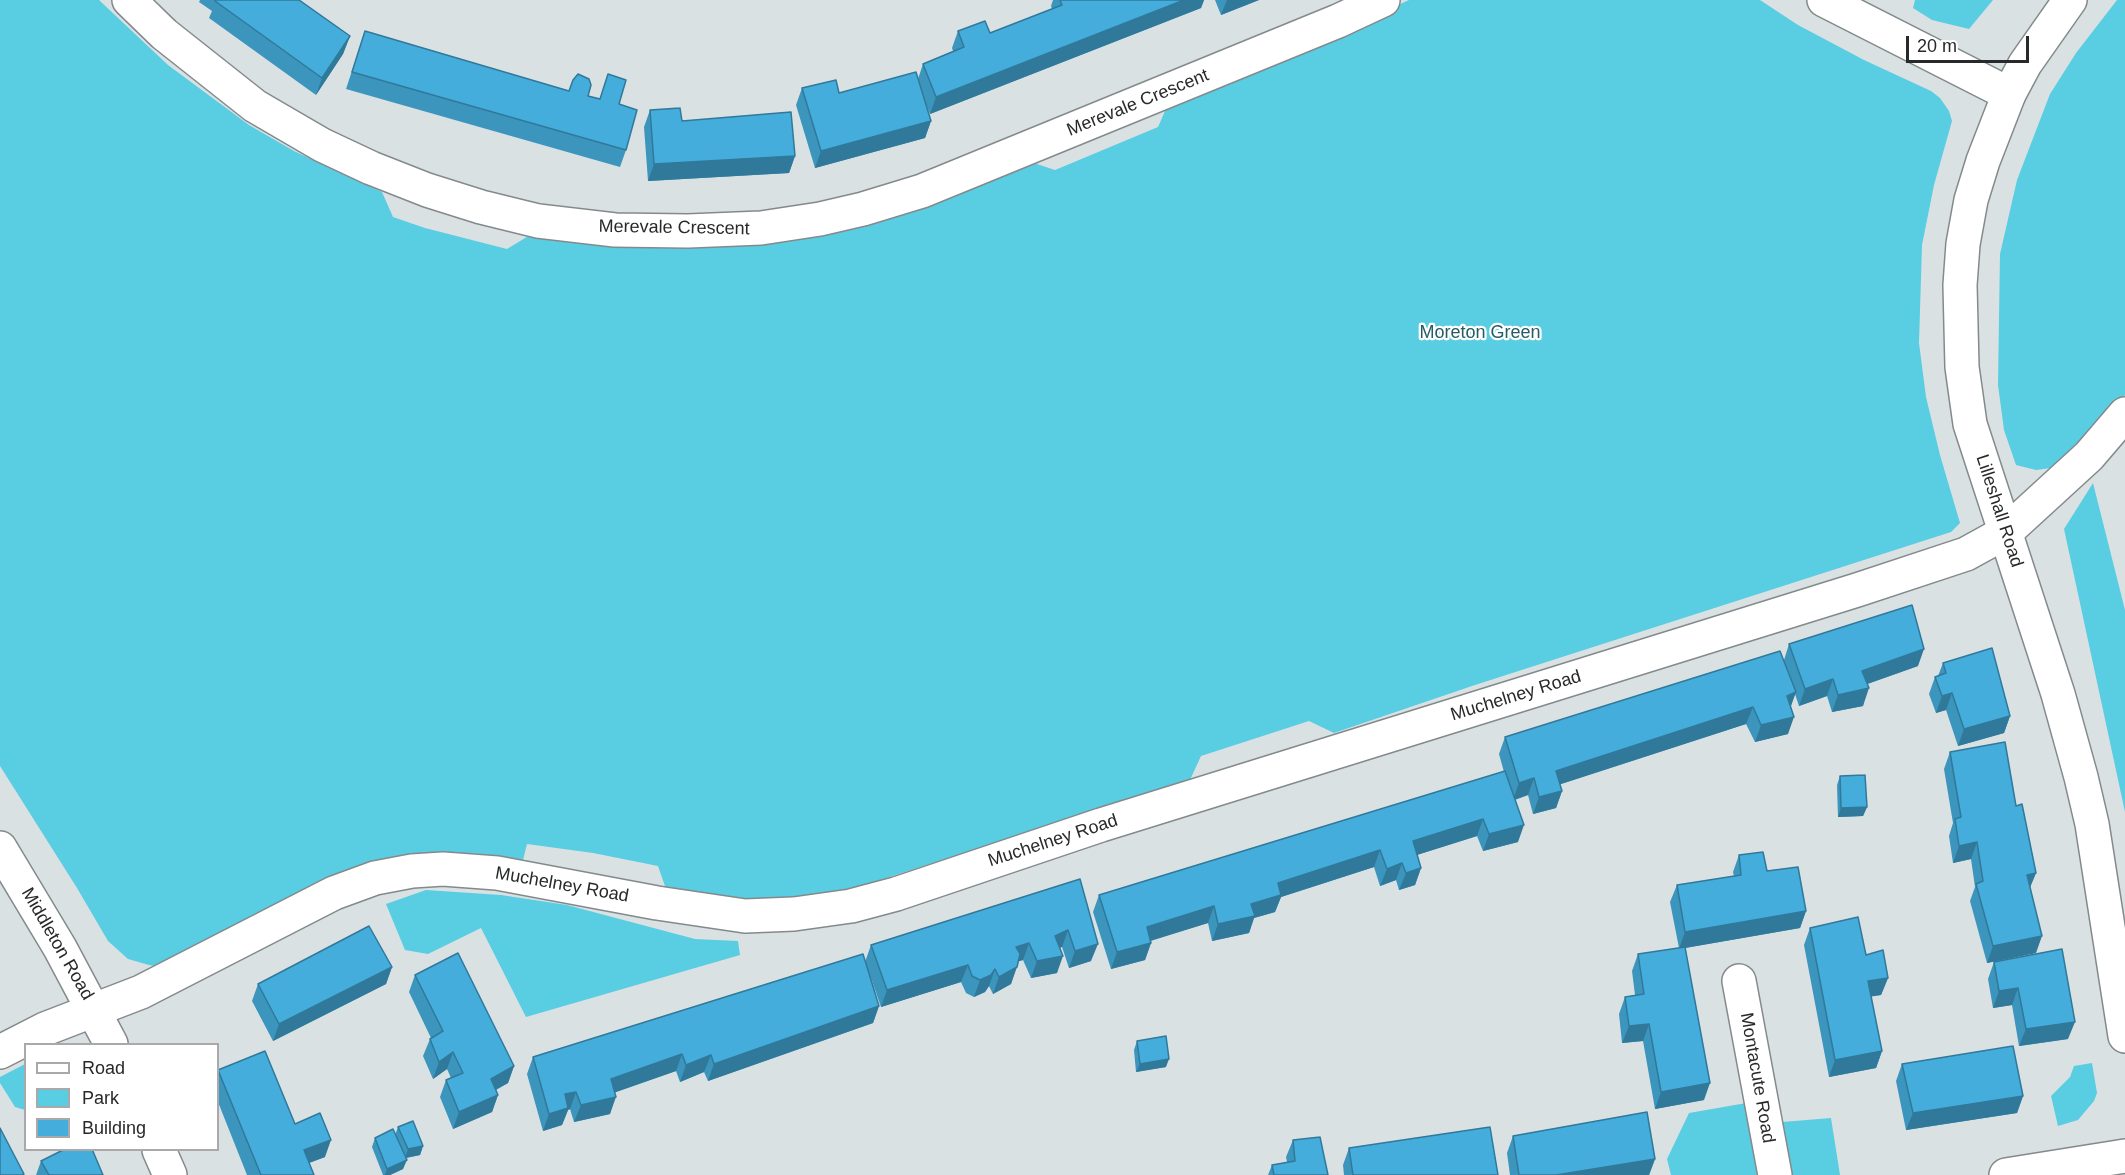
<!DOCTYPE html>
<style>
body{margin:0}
#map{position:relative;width:2125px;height:1175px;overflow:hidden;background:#dae1e3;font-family:Helvetica,sans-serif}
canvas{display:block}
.legend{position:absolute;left:24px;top:1043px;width:195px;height:108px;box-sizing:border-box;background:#fff;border:2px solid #a9a9aa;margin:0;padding:8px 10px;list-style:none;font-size:18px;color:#27292a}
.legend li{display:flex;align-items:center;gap:12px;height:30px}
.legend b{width:30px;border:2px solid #a9a9aa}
.scale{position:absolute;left:1906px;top:36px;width:123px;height:27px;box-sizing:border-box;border:3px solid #27292a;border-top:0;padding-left:8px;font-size:18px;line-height:21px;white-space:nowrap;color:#27292a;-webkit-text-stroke:4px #fff;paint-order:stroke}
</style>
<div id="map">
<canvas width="2125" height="1175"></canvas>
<ul class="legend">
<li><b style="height:8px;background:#fff"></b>Road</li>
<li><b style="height:16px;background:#59cde1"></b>Park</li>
<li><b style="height:16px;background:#45addc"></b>Building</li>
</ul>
<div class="scale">20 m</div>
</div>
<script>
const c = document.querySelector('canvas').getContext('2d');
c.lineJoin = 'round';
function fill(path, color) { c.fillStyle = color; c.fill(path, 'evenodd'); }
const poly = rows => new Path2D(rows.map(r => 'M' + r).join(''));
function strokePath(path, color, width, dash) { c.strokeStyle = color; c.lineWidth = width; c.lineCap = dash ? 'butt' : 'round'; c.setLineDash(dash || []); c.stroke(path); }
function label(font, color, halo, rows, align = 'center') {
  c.font = font + ' Helvetica,sans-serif'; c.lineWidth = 4.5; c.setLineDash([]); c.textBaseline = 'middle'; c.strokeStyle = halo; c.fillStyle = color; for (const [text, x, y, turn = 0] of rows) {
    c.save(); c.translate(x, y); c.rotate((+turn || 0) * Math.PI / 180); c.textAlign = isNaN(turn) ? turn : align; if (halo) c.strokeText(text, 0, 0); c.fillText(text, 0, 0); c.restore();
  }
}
fill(poly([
 [0,0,99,0,168,65,249,125,294,151,382,192,393,217,425,228,507,249,530,235,672,247,1028,161,1055,170,1158,127,1168,104,1335,34,1409,0,1760,0,1798,25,1864,60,1931,91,1940,98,1949,111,1952,121,1934,185,1922,245,1919,343,1926,397,1940,455,1960,523,1951,532,1475,685,1334,733,1309,721,1201,756,1190,780,846,891,764,902,667,892,658,866,593,853,527,844,523,860,483,854,438,852,395,858,161,967,149,965,128,959,108,941,77,888,0,766],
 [1915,0,1993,0,1969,29,1932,20,1913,8],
 [2117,0,2125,0,2125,395,2071,453,2051,468,2036,470,2016,465,2004,430,1998,385,2000,254,2017,180,2050,94,2076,53],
 [2093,483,2125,610,2125,812,2064,529],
 [426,890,501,895,567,905,695,939,738,941,740,955,526,1017,481,928,428,954,405,950,386,904],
 [2092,1063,2097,1093,2094,1101,2078,1120,2058,1126,2051,1096,2070,1077,2074,1066],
 [25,1064,25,1110,15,1107,0,1083,0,1077],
 [1752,1102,1758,1124,1831,1118,1840,1175,1671,1175,1667,1159,1689,1113]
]), '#59cde1');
const minor = poly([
 [129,0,164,34,255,106,322,145,371,168,427,190,481,207,538,221,615,230,688,231,761,228,820,219,863,209,922,191,1338,21,1383,0],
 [1824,0,2009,94],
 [1739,981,1775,1175],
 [0,1052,45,1029,141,992,334,893,375,878,412,871,443,869,497,873,657,903,745,916,794,914,851,906,896,894,1101,825,1857,590,1966,554,2006,532,2089,456,2125,414],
 [2006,1175,2125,1156]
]);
const tertiary = poly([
 [2070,0,2025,64,2009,94,1983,161,1971,200,1963,244,1960,285,1962,367,1970,424,2058,694,2081,777,2092,824,2125,1036],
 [0,848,60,948,111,1044],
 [159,1150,170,1175]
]);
strokePath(minor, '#848a8c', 36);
strokePath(tertiary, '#848a8c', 36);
strokePath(minor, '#fff', 33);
strokePath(tertiary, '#fff', 33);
fill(poly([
 [200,0,299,0,350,36,343,54,316,95,209,18,212,11,199,2],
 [1053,0,1204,0,1201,8,930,114,925,102,931,121,925,138,815,168,796,105,802,88,839,93,918,79,923,64,953,51,952,48,958,31,990,33,1052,9,1051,6],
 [1215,0,1259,0,1221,15],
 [365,31,569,91,573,80,588,96,600,99,608,74,619,104,626,150,620,167,346,89],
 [650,110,795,156,789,173,648,181,644,127],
 [1789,644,1918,666,1867,684,1863,706,1832,712,1827,696,1799,706,1795,694,1790,707,1788,734,1755,742,1746,724,1560,784,1562,791,1556,808,1533,814,1528,795,1515,800,1518,842,1483,851,1477,836,1417,855,1421,868,1415,885,1399,890,1396,880,1380,886,1374,867,1281,897,1275,912,1254,918,1249,933,1212,941,1208,923,1151,940,1151,943,1145,960,1111,969,1093,912,1099,895,1504,772,1499,754,1505,737,1784,660],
 [1943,663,2010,716,2004,733,1958,746,1946,710,1936,713,1929,694,1935,677,1938,676],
 [1950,752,2016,806,2036,873,2030,887,2036,953,1987,963,1970,901,1975,887,1971,859,1953,863,1949,836,1953,823,1944,769],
 [1840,776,1867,807,1863,816,1838,817,1837,785],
 [1739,855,1767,871,1806,911,1800,928,1685,948,1704,1100,1655,1109,1643,1041,1622,1043,1619,1014,1625,997,1635,995,1632,971,1638,954,1679,948,1670,902,1677,885,1734,876,1733,872],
 [1080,879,1091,961,1069,968,1062,947,1060,947,1057,973,1031,978,1023,960,1018,961,1011,984,993,994,989,986,985,992,974,997,966,993,961,982,881,1007,870,975,879,1006,873,1023,708,1081,704,1072,680,1082,676,1071,615,1092,610,1114,574,1122,570,1109,568,1110,562,1125,543,1131,527,1074,533,1057,865,962,871,945],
 [1810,928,1866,955,1888,978,1881,995,1871,996,1882,1051,1876,1068,1829,1077,1804,945],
 [1994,962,2068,1039,2019,1046,2012,1005,1993,1008,1988,979],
 [392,967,386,984,273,1041,252,1001,258,984],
 [415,975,514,1066,508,1083,496,1090,498,1095,492,1112,453,1129,440,1097,446,1080,451,1078,447,1069,433,1079,423,1056,430,1039,431,1038,409,992],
 [1137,1041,1166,1067,1136,1072,1134,1050],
 [1902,1064,2023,1096,2017,1113,1906,1130,1896,1081],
 [218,1071,295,1124,325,1157,309,1163,314,1175,247,1175,218,1102],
 [398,1127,423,1146,420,1155,406,1158,403,1169,390,1175,383,1175,372,1147,375,1138,395,1135],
 [1513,1136,1655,1159,1649,1175,1510,1175,1507,1153],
 [1293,1140,1328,1175,1268,1175,1272,1165,1287,1162,1286,1157],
 [1349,1148,1498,1175,1344,1175,1343,1165],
 [41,1161,103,1175,36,1175]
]), '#3b95bd');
fill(poly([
 [1184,0,1204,0,1201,8,930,114,936,97],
 [1227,0,1259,0,1221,15],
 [350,36,343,54,316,95,322,78],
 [931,121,925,138,815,168,821,151],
 [795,156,789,173,648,181,654,164],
 [1924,649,1918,666,1856,688,1862,671],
 [1833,679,1827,696,1799,706,1805,689],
 [1869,688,1863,706,1832,712,1838,695],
 [1796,692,1790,709,1787,696],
 [1952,693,1946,710,1936,713,1942,696],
 [1753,707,1746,724,1549,788,1556,771],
 [2010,716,2004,733,1958,746,1964,729],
 [1794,717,1788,734,1755,742,1761,725],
 [1534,778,1528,795,1513,800,1519,783],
 [1562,791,1556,808,1533,814,1539,797],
 [1867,807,1863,816,1838,817,1841,808],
 [1483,819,1477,836,1407,858,1413,841],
 [1524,825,1518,842,1483,851,1489,834],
 [1977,842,1971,859,1953,863,1959,846],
 [1380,850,1374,867,1281,897,1275,912,1254,918,1249,933,1212,941,1218,924,1251,904,1278,883],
 [1402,863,1396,880,1380,886,1387,869],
 [1421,868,1415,885,1399,890,1406,873],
 [2036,873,2029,890,2027,875],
 [1214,906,1208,923,1141,944,1147,927],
 [1806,911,1800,928,1679,949,1685,932],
 [1068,930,1062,947,1049,953,1055,936],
 [2042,936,2036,953,1987,963,1993,946],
 [1029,943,1023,960,1010,964,1016,947],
 [1151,943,1145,960,1111,969,1117,952],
 [1098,944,1091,961,1069,968,1075,951],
 [1063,956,1057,973,1031,978,1037,961],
 [968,965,961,982,881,1007,887,990],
 [392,967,386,984,273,1041,279,1024],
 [1017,967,1011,984,993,994,999,977],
 [995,969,989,986,985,992,974,997,980,980],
 [1888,978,1881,995,1862,998,1868,981],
 [2018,988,2012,1005,1993,1008,1999,991],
 [879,1006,873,1023,708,1081,714,1064],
 [2075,1022,2068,1039,2019,1046,2026,1029],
 [1649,1024,1643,1041,1622,1043,1629,1026],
 [1882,1051,1876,1068,1829,1077,1835,1060],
 [453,1052,447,1069,433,1079,439,1062],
 [682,1054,676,1071,605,1096,611,1079],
 [711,1055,704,1072,680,1082,686,1065],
 [1169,1059,1166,1067,1136,1072,1140,1064],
 [514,1066,508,1083,484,1096,491,1079],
 [1710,1083,1704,1100,1655,1109,1661,1092],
 [576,1092,570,1109,568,1110,562,1125,543,1131,549,1114,565,1094],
 [498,1095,492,1112,453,1129,459,1112],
 [2023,1096,2017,1113,1906,1130,1913,1113],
 [616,1097,610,1114,574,1122,581,1105],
 [331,1140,325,1157,298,1167,304,1150],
 [423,1146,420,1155,405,1158,408,1149],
 [1655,1159,1649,1175,1556,1175],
 [407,1160,403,1169,390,1175,385,1175,387,1169]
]), '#30799a');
const building = poly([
 [216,0,299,0,350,36,322,78,215,1,216,0],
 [1060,0,1184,0,936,97,923,64,964,47,958,31,985,21,990,33,1062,5,1060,0],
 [365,31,569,91,573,80,578,74,589,79,591,85,588,96,600,99,608,74,626,80,619,104,637,110,626,150,352,72,365,31],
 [916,72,931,121,821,151,802,88,836,80,839,93,916,72],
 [680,108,682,121,791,112,795,156,654,164,650,110,680,108],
 [1912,605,1924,649,1862,671,1869,688,1838,695,1833,679,1805,689,1789,644,1912,605],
 [1992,648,2010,716,1964,729,1952,693,1942,696,1935,677,1946,673,1943,663,1992,648],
 [1780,651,1796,692,1787,696,1794,717,1761,725,1753,707,1556,771,1562,791,1539,797,1534,778,1519,783,1505,737,1780,651],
 [2005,742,2016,806,2022,804,2036,873,2027,875,2042,936,1993,946,1976,884,1983,881,1977,842,1959,846,1955,819,1961,817,1950,752,2005,742],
 [1505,771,1524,825,1489,834,1483,819,1413,841,1421,868,1406,873,1402,863,1387,869,1380,850,1278,883,1281,895,1251,904,1255,916,1218,924,1214,906,1147,927,1151,943,1117,952,1099,895,1505,771],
 [1865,775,1867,807,1841,808,1840,776,1865,775],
 [1763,852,1767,871,1798,867,1806,911,1685,932,1677,885,1741,875,1739,855,1763,852],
 [1080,879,1098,944,1075,951,1068,930,1055,936,1063,956,1037,961,1029,943,1016,947,1020,954,1017,967,999,977,995,969,991,975,980,980,972,976,968,965,887,990,871,945,1080,879],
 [1858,917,1866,955,1883,950,1888,978,1868,981,1882,1051,1835,1060,1810,928,1858,917],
 [369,926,392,967,279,1024,258,984,369,926],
 [1685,947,1710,1083,1661,1092,1649,1024,1629,1026,1625,997,1644,994,1638,954,1685,947],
 [2062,949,2075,1022,2026,1029,2018,988,1999,991,1994,962,2062,949],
 [458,953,514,1066,491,1079,498,1095,459,1112,446,1080,463,1073,453,1052,439,1062,430,1039,443,1031,415,975,458,953],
 [863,954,879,1006,714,1064,711,1055,686,1065,682,1054,611,1079,616,1097,581,1105,576,1092,565,1094,568,1108,549,1114,533,1057,863,954],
 [1166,1036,1169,1059,1140,1064,1137,1041,1166,1036],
 [2013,1046,2023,1096,1913,1113,1902,1064,2013,1046],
 [265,1051,295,1124,320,1113,331,1140,304,1150,314,1175,261,1175,218,1070,265,1051],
 [1647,1112,1655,1159,1556,1175,1519,1175,1513,1136,1647,1112],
 [413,1121,423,1146,408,1149,398,1127,413,1121],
 [1490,1127,1498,1175,1353,1175,1349,1148,1490,1127],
 [0,1128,24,1174,22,1175,0,1175,0,1128],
 [393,1129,407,1160,387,1169,375,1138,393,1129],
 [1320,1137,1328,1175,1274,1175,1272,1165,1295,1161,1293,1140,1320,1137],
 [65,1149,92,1149,103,1175,49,1175,41,1161,65,1149]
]);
fill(building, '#45addc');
strokePath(building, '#30799a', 1.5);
label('18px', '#27292a', '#fff', [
 ["Merevale Crescent",1138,103,-22],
 ["Merevale Crescent",674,228,1],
 ["Lilleshall Road",1999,511,72],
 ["Muchelney Road",1516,696,-17],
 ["Muchelney Road",1053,841,-18],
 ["Muchelney Road",562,885,10],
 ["Middleton Road",57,944,60],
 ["Montacute Road",1757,1078,80]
]);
label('18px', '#265c65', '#fff', [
 ["Moreton Green",1480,333]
]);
</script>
